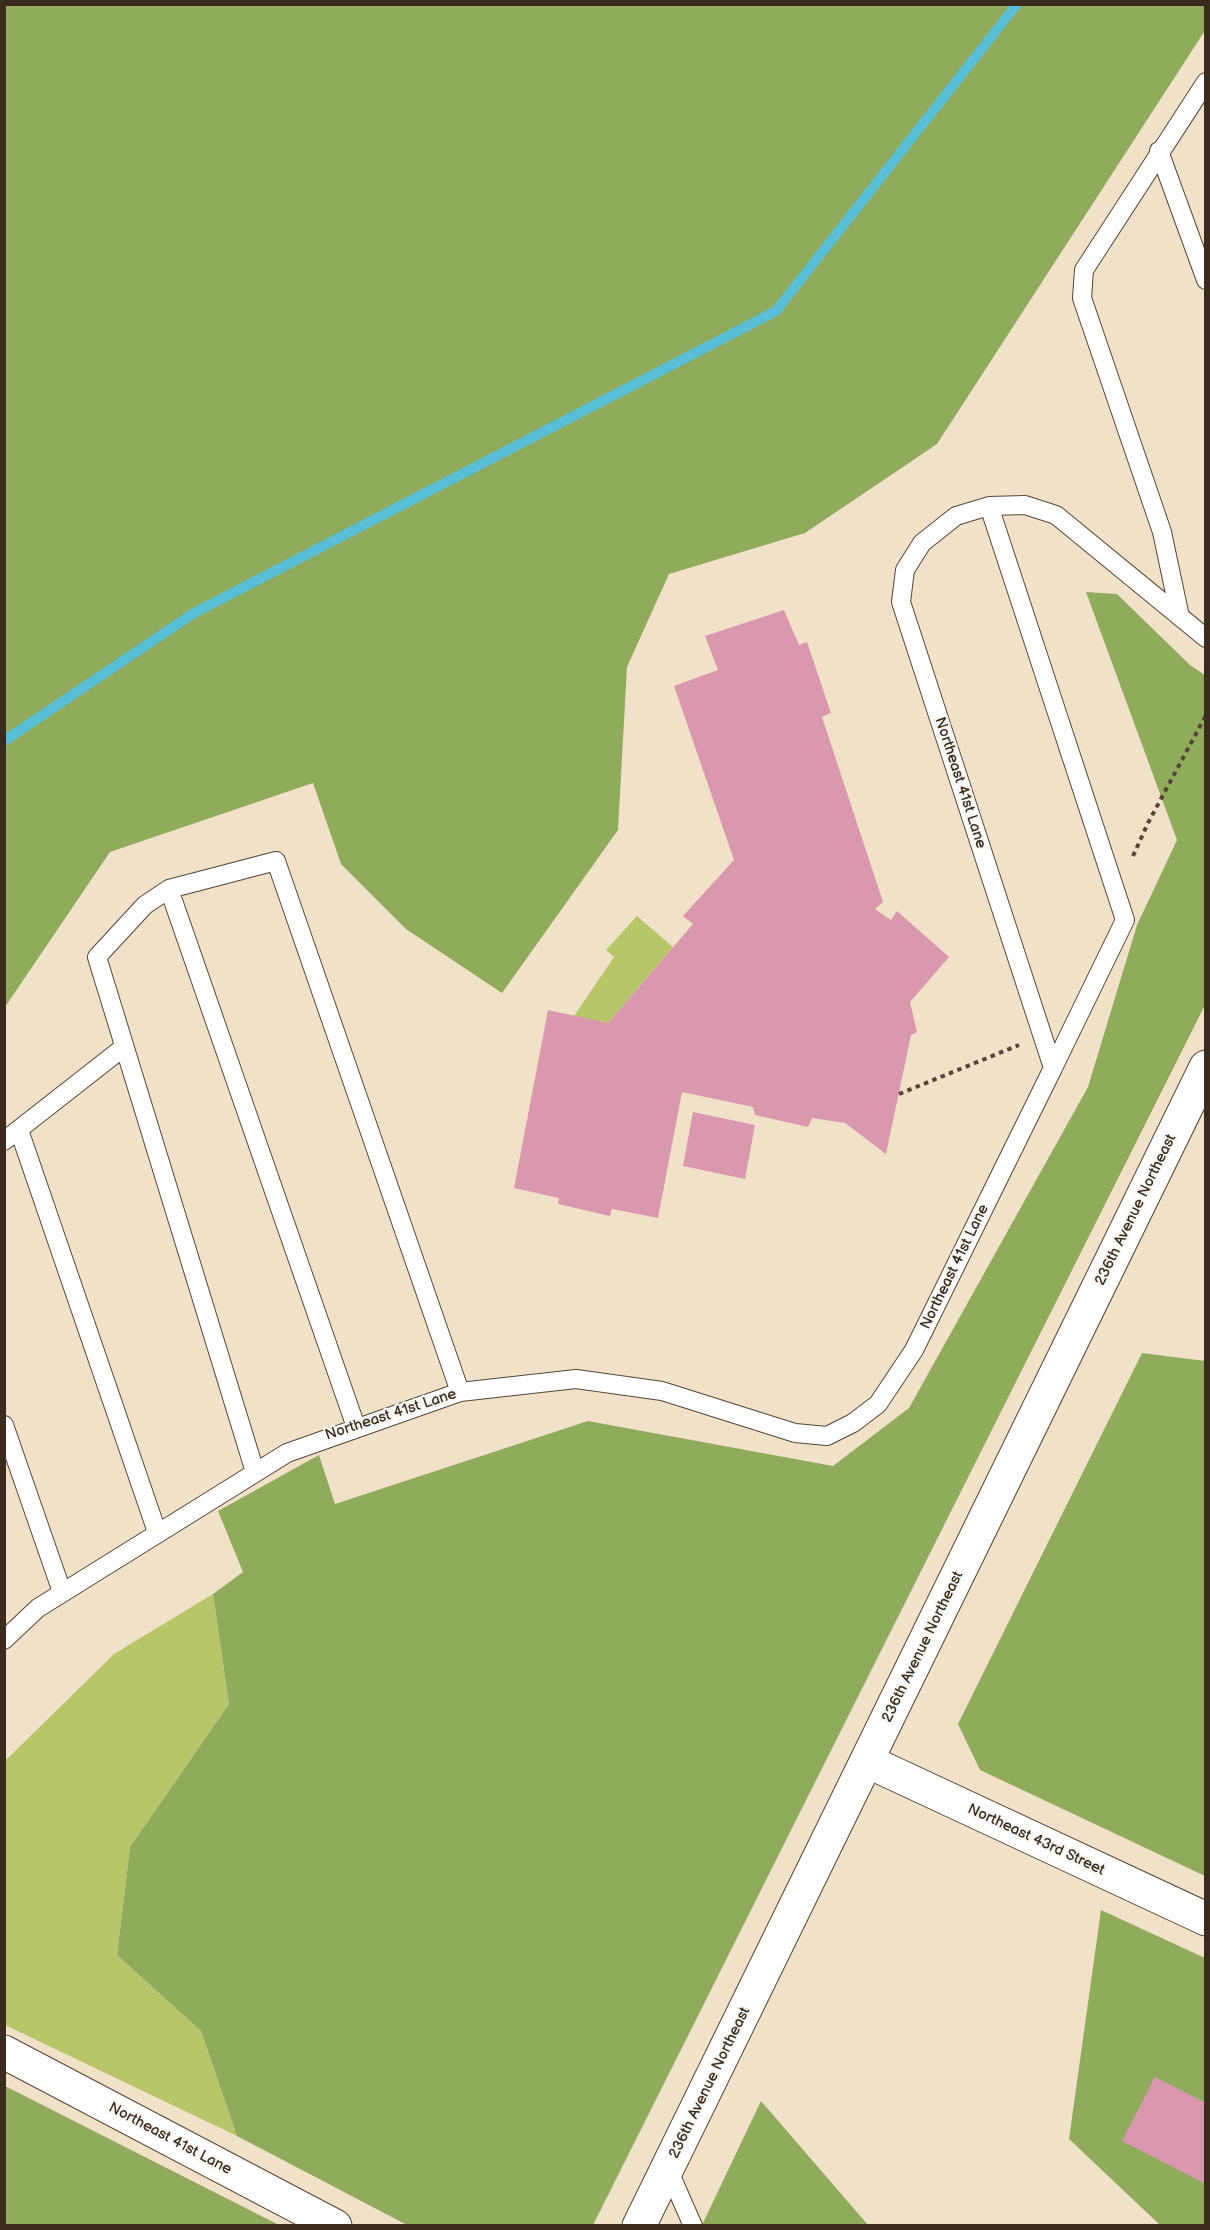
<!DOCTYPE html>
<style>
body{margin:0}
#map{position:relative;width:1210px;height:2230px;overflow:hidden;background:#f2e1c9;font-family:"Balsamiq Sans",sans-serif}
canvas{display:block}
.frame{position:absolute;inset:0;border:6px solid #3b2a1e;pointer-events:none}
</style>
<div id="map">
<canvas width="1210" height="2230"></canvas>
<div class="frame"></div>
</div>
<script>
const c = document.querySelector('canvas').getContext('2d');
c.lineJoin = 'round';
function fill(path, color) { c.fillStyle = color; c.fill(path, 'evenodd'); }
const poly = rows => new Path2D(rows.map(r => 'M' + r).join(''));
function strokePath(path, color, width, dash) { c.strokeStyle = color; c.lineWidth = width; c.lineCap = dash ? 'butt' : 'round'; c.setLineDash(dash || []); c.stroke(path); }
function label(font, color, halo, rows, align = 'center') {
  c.font = font + ' "Balsamiq Sans",sans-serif'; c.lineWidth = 4.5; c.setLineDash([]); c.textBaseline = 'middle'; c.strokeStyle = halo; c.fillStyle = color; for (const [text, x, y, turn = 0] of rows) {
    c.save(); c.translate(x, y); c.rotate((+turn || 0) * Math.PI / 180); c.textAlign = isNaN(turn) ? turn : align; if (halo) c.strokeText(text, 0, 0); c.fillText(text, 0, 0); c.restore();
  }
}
fill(poly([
 [637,916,673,947,608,1023,574,1016,614,957,606,950],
 [213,1594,229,1704,130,1847,117,1955,201,2031,237,2136,5,2025,4,1758,7,1759,114,1654]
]), '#b7c669');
fill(poly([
 [5,4,1205,4,1206,29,937,444,805,533,669,574,627,667,618,830,502,993,406,929,341,864,313,783,110,852,5,1007],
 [1086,592,1117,594,1190,665,1205,675,1205,1005,593,2225,407,2225,237,2136,201,2031,117,1955,130,1847,229,1704,213,1594,243,1572,218,1511,319,1455,335,1504,588,1421,833,1466,909,1408,1088,1087,1137,925,1177,840],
 [1142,1353,1205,1361,1205,1876,980,1770,958,1724],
 [1101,1910,1205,1958,1205,2225,1160,2225,1069,2139],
 [5,2086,279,2225,5,2225],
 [761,2101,868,2225,702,2225]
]), '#91ab5d');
strokePath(poly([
 [4,741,194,613,776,311,1017,4]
]), '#58bfd6', 10);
fill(poly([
 [784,610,799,645,807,642,831,713,822,717,883,902,875,909,891,920,897,911,949,957,910,1002,917,1032,911,1035,886,1154,845,1123,812,1118,808,1127,755,1115,753,1107,682,1092,658,1218,612,1209,610,1216,558,1204,559,1198,514,1188,548,1010,608,1023,693,924,683,916,734,860,674,686,718,670,705,636],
 [693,1112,755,1125,745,1179,683,1166],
 [1155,2077,1206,2103,1206,2184,1122,2141]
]), '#d998ae');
const service = poly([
 [1159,151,1206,280],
 [989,506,1125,920,1053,1068],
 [1180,617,1162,532,1082,298,1084,270,1206,82],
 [169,889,145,905,97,957,255,1472],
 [19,1130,157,1532],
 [4,1141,124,1047],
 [4,1425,62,1592],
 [356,1427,169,889,276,861,460,1392],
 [4,1640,38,1608,287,1453,460,1392,576,1379,662,1391,795,1433,827,1436,853,1423,878,1404,914,1350,1053,1068,901,602,905,570,922,543,956,516,989,506,1025,505,1056,515,1206,638],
 [668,2169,693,2226]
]);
const minor = poly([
 [867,1761,1206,1919],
 [4,2052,335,2226]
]);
const tertiary = poly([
 [639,2226,1206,1067]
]);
strokePath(service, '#564538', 20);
strokePath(minor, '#564538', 35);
strokePath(tertiary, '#564538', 35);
strokePath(poly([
 [1133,856,1148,823,1206,715],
 [899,1094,1019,1045]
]), '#564538', 4, [4.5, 4.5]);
strokePath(service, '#fff', 18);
strokePath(minor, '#fff', 33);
strokePath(tertiary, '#fff', 33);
label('15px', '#3b2a1e', '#f6f6f2', [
 ["Northeast 41st Lane",960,783,72],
 ["236th Avenue Northeast",1136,1210,-64],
 ["Northeast 41st Lane",955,1267,-64],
 ["Northeast 41st Lane",391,1415,-18],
 ["236th Avenue Northeast",923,1647,-64],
 ["Northeast 43rd Street",1036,1840,25],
 ["236th Avenue Northeast",710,2083,-64],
 ["Northeast 41st Lane",170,2139,28]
]);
</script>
